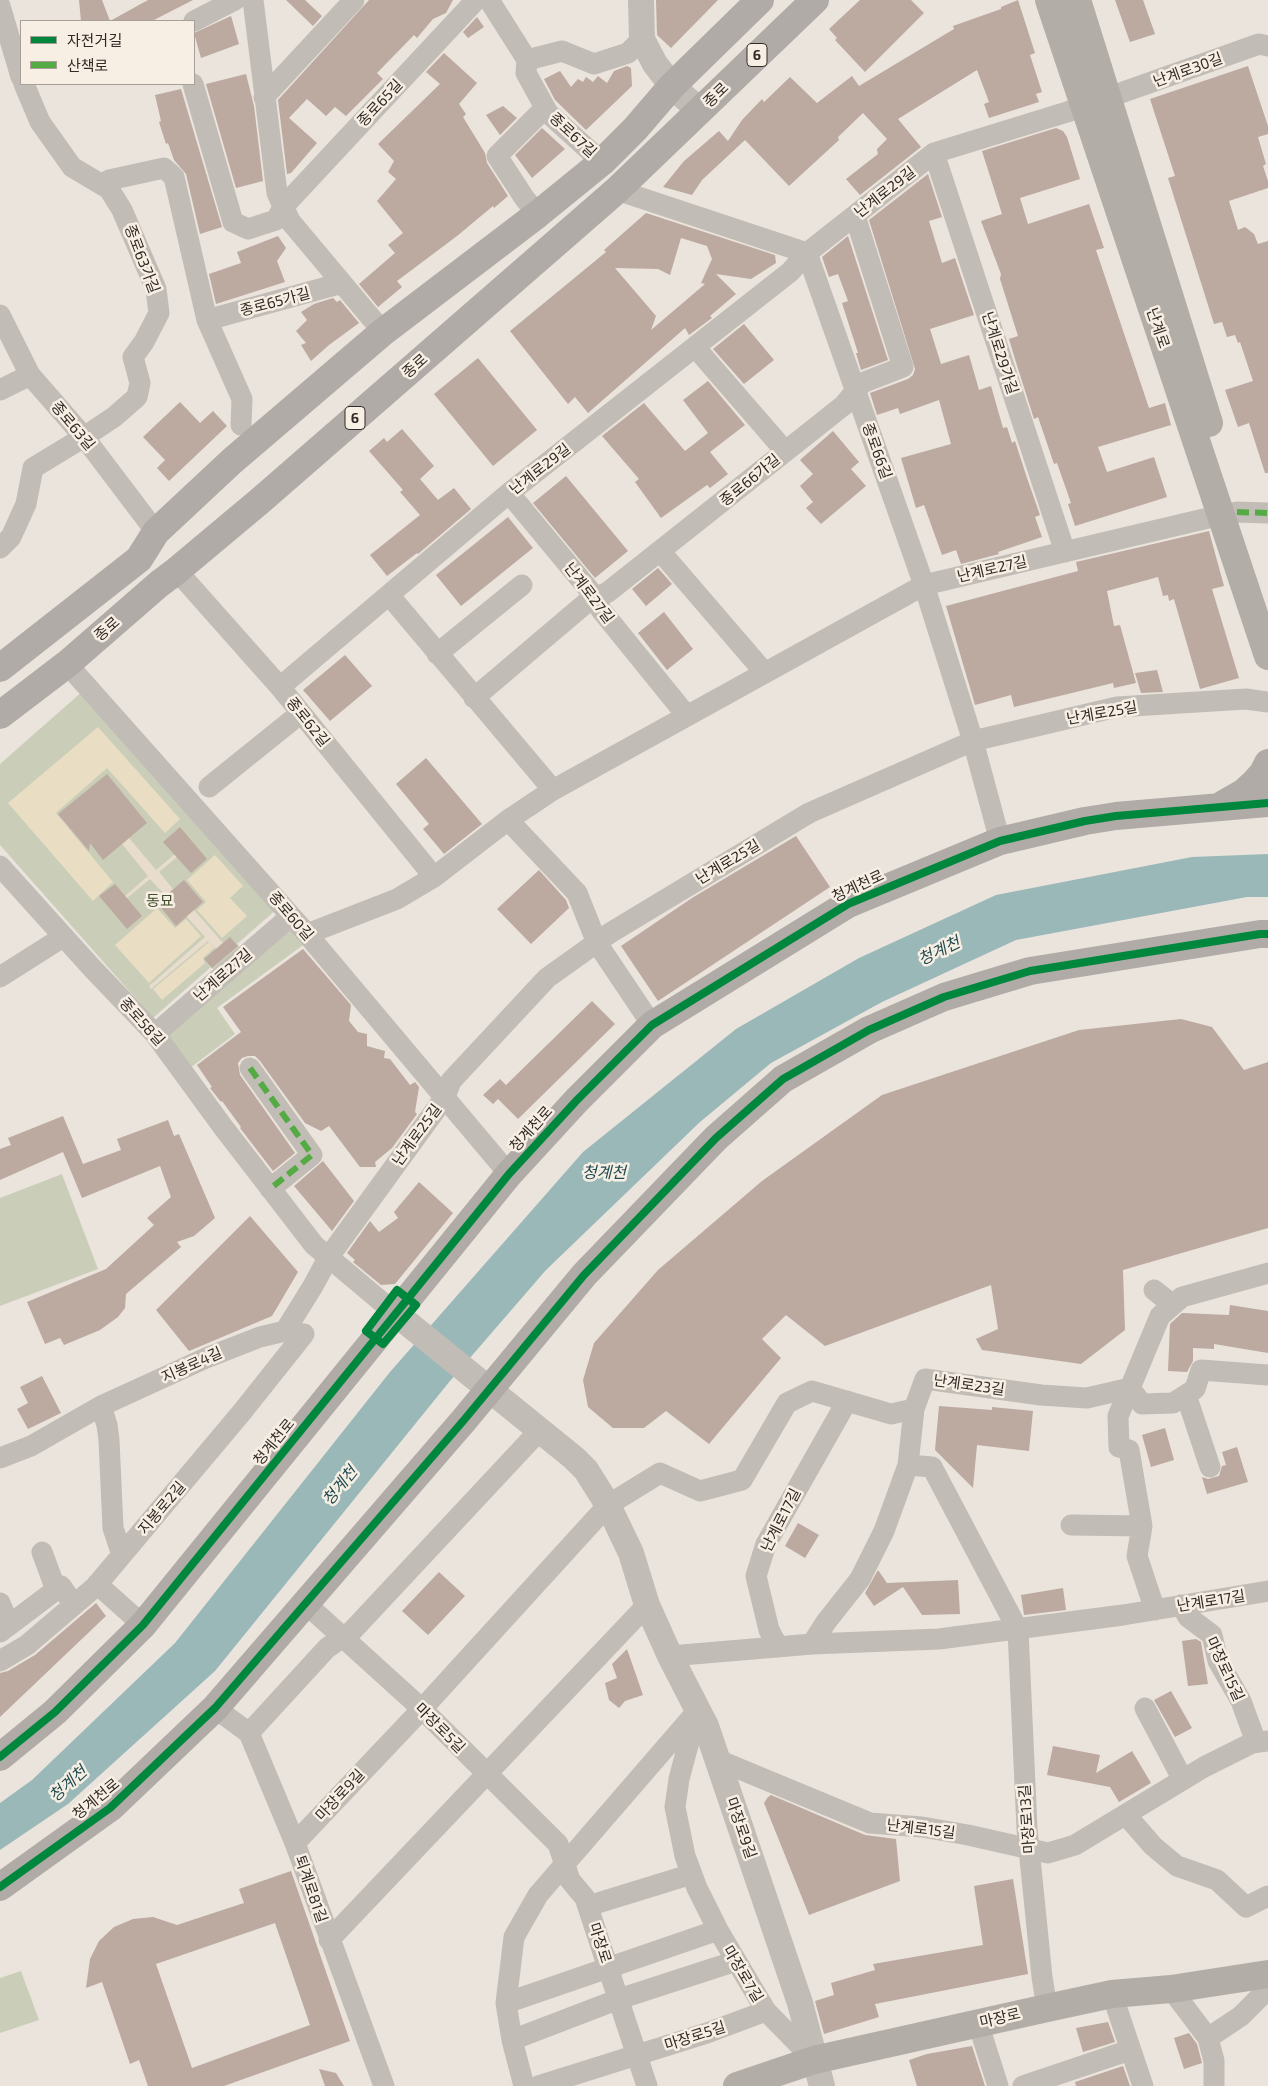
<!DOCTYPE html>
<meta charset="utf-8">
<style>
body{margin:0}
#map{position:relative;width:1268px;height:2086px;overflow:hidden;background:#eae4dd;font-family:"Exo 2","Noto Sans KR",sans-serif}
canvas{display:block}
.legend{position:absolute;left:20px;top:20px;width:175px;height:65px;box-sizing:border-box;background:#f7efe4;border:1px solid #a8a098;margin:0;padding:6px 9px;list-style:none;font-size:15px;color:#322a26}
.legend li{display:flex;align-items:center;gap:10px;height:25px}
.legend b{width:25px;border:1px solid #a8a098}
</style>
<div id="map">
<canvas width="1268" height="2086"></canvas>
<ul class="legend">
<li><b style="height:6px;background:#00873e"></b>자전거길</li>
<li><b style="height:6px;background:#54ab44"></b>산책로</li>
</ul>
</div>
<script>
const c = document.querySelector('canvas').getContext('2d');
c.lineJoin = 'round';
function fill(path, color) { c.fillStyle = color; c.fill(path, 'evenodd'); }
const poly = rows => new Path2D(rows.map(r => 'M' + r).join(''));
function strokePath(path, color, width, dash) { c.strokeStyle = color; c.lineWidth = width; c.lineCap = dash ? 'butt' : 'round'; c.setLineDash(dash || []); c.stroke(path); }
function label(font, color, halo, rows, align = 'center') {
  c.font = font + ' "Exo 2","Noto Sans KR",sans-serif'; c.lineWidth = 5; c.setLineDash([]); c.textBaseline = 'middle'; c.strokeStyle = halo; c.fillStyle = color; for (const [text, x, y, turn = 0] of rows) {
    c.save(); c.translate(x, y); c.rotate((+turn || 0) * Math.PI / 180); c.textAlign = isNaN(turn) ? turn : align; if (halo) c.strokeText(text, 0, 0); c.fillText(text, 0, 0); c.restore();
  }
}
fill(poly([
 [84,690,277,909,237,944,242,950,217,973,211,967,153,1018,0,845,0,764],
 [291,922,310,940,217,1008,235,1034,190,1068,167,1041,166,1029],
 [62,1174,98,1269,0,1306,0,1198],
 [21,1971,39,2020,0,2033,0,1978]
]), '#caceb8');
fill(poly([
 [98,727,180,819,165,833,107,768,56,813,113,882,93,901,8,803],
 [215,855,243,886,230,898,247,916,222,938,197,910,206,902,187,880],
 [157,908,175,928,186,919,201,936,149,983,115,945],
 [209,942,214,948,203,958,205,963,162,1000,153,989]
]), '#e9ddc4');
fill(poly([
 [129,838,156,870,175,854,177,857,159,872,173,889,166,896,150,879,127,898,125,896,148,876,122,844],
 [194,910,223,943,216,949,208,941,151,989,149,986,205,937,186,916]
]), '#e8ddcd');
fill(poly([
 [1268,854,1268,897,1247,897,1016,940,882,1002,771,1063,700,1122,546,1270,450,1381,215,1671,68,1804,0,1850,0,1803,32,1780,175,1643,390,1372,583,1152,736,1029,859,958,996,895,1192,857]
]), '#9bb8b9');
fill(poly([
 [79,0,102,0,110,21,148,0,193,0,152,21,81,21],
 [286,0,305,0,322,16,313,26],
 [369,0,453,0,446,13,433,19,417,38,414,35,377,73,383,79,346,116,335,107,326,116,307,99,289,118,317,143,291,173,287,174,278,100],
 [656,0,718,0,671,48,657,35],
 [860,0,911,0,924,13,865,72,835,40,837,38,829,29],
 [1018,0,1035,53,1030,55,1042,92,1036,94,1039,102,989,118,984,104,989,102,977,70,898,119,921,147,860,195,846,179,878,154,877,149,887,139,863,113,838,137,839,140,789,186,745,140,702,180,692,195,663,187,684,161,719,131,728,141,742,120,762,99,764,102,790,77,817,103,852,76,859,86,954,29,953,26,1001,9,1001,7],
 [1115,0,1143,0,1155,34,1130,42],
 [231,16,239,44,201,58,194,33],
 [477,17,484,27,468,38,463,32],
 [444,53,477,83,459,104,466,114,463,117,485,153,487,163,508,196,494,208,493,206,457,236,397,281,402,287,378,307,359,284,395,253,388,245,403,233,377,201,396,179,388,172,394,161,378,144,440,84,426,72],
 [627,66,631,68,632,86,586,130,555,100,544,79,560,71,571,87,578,79,583,82,586,77,593,82,598,76,607,83,614,71],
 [1248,66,1268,126,1268,134,1258,137,1266,164,1263,166,1268,181,1268,188,1229,201,1238,230,1245,227,1254,234,1258,244,1268,241,1268,473,1265,473,1249,423,1238,427,1225,390,1253,381,1240,342,1238,343,1235,335,1227,337,1222,322,1214,324,1168,178,1175,176,1150,99],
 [246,74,254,106,263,181,236,188,206,84],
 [181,89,222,227,200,234,186,174,174,160,168,143,166,144,159,122,161,121,155,95],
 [503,106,517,118,500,135,486,115],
 [542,128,565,149,532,178,515,155],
 [1056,128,1063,131,1067,137,1080,179,1020,198,1028,224,1089,204,1104,248,1096,250,1149,408,1165,403,1171,425,1098,447,1107,472,1154,457,1167,497,1075,526,1068,504,1071,503,1057,463,1054,464,1038,417,1034,419,1015,359,1009,339,1018,336,1000,279,1001,274,981,221,1002,214,982,151],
 [928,174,942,217,929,221,942,263,955,258,974,315,930,329,941,364,969,355,979,390,991,386,1003,428,1007,427,1012,443,1015,441,1027,478,1040,515,1035,517,1042,537,998,552,999,554,961,564,956,550,942,555,924,505,916,508,901,458,951,444,939,400,900,414,898,408,877,415,870,393,908,379,913,375,915,369,869,220],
 [646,213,775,255,776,263,751,279,716,274,736,294,710,316,712,318,689,335,685,328,588,413,575,397,568,404,510,331,606,252,604,250],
 [681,238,707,246,712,259,701,283,705,284,651,330,656,316,615,268,658,269,670,275],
 [278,236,286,248,277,261,285,282,216,304,209,274,241,263,237,252],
 [848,236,888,360,861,370,856,353,858,353,842,303,848,301,838,274,829,277,822,257],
 [333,298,337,302,340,300,359,323,329,345,311,361,301,345,306,343,296,331,307,320,301,312,314,304],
 [744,324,774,360,744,384,713,349],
 [478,358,537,430,493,466,434,394],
 [708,381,745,425,710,452,728,474,710,488,707,485,661,518,635,482,639,479,602,436,644,403,685,451,708,433,683,400],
 [180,402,200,423,213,411,227,426,169,481,157,468,165,460,143,437],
 [402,429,434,466,420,479,438,500,454,488,471,509,418,554,417,553,387,576,370,555,420,515,400,492,403,490,369,451,384,438,387,442],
 [833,431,859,462,851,469,866,486,821,524,806,508,813,502,800,486,813,474,800,460],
 [566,476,628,551,595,578,533,503],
 [508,517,533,548,461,606,436,575],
 [1209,531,1224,586,1212,589,1239,678,1200,689,1174,599,1169,601,1168,595,1163,596,1158,577,1107,591,1114,626,1120,625,1136,683,1114,688,1113,683,1014,707,1011,695,975,705,946,606,1078,571,1076,562],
 [658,568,672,584,646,606,632,589],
 [664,612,693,649,667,670,638,633],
 [345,655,372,686,330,721,303,690],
 [1157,670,1163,692,1141,693,1135,673],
 [426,758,482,824,444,854,423,829,429,824,396,784],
 [107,774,147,823,103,860,90,843,89,851,58,814],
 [180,827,207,859,191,873,163,842],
 [796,836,830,887,658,1001,621,946,692,898],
 [539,870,566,900,569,908,531,944,497,909],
 [184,880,203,902,176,926,157,903],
 [115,884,142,916,127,929,99,896],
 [230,937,238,946,212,968,204,959],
 [303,949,351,1005,349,1021,358,1032,367,1034,367,1046,385,1051,384,1058,390,1059,410,1085,415,1082,419,1087,415,1112,417,1114,392,1148,375,1162,376,1167,360,1167,329,1126,321,1131,305,1123,260,1061,255,1056,248,1056,242,1058,238,1063,240,1075,295,1153,273,1171,240,1128,241,1127,222,1101,221,1102,210,1088,212,1087,197,1065,241,1032,223,1007],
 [592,1001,615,1024,518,1119,498,1099,493,1104,483,1095,500,1079,506,1085],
 [1181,1019,1212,1027,1244,1070,1268,1062,1268,1228,1123,1270,1125,1330,1081,1364,982,1350,976,1339,998,1329,991,1285,825,1346,786,1315,762,1339,781,1358,709,1444,666,1411,644,1428,613,1428,588,1407,583,1380,594,1343,658,1270,762,1181,882,1095,1079,1030],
 [63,1116,83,1164,121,1150,117,1139,168,1120,174,1136,179,1134,215,1218,194,1236,177,1242,181,1247,126,1294,125,1308,118,1317,100,1330,64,1345,60,1338,45,1344,27,1302,106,1269,154,1225,147,1218,171,1197,160,1166,82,1198,63,1152,0,1180,0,1149,11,1145,8,1138],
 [323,1161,354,1201,332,1231,294,1186],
 [419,1182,453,1213,395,1284,381,1285,353,1262,355,1260,347,1253,370,1221,379,1232,398,1218,394,1212],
 [250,1216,298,1272,272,1316,189,1351,156,1310],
 [1230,1305,1268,1311,1268,1353,1214,1344,1214,1349,1193,1348,1193,1361,1187,1372,1168,1371,1170,1324,1182,1313,1229,1315],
 [42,1376,61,1413,28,1429,17,1409,28,1403,20,1387],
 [939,1406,992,1410,992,1407,1033,1411,1029,1451,977,1445,973,1488,935,1450],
 [1165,1428,1174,1460,1151,1467,1142,1435],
 [1237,1447,1248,1482,1207,1494,1202,1477,1208,1479,1219,1476,1222,1466,1226,1465,1222,1452],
 [798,1523,819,1535,805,1558,785,1546],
 [878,1570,887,1583,958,1580,960,1614,922,1615,903,1587,874,1606,865,1593],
 [439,1572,465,1596,428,1635,402,1611],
 [1063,1588,1066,1610,1024,1615,1021,1595],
 [96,1603,106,1616,0,1717,0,1673,8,1671,35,1655],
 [1196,1639,1201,1642,1208,1684,1188,1686,1182,1641],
 [627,1649,643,1695,625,1701,619,1708,609,1700,605,1683,617,1678,612,1664],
 [1171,1691,1192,1728,1175,1737,1154,1700],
 [1053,1746,1100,1755,1096,1773,1132,1751,1151,1783,1119,1802,1110,1787,1047,1775],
 [771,1795,865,1835,896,1839,900,1881,809,1915,764,1803,768,1797],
 [291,1871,350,2041,224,2086,148,2086,139,2060,130,2064,102,1982,86,1988,90,1959,99,1941,114,1927,133,1919,153,1917,177,1925,244,1903,239,1889],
 [275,1923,310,2025,192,2068,156,1964],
 [1013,1879,1028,1974,875,2004,879,2017,824,2034,815,2001,834,1995,831,1983,875,1970,873,1964,983,1945,974,1886],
 [1108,2022,1115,2042,1083,2052,1076,2028],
 [1189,2033,1197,2044,1202,2063,1184,2069,1174,2038],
 [972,2046,985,2086,917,2086,909,2060,927,2054],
 [1123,2066,1130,2086,1076,2086,1075,2082],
 [319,2069,336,2073,344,2086,325,2086]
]), '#bca9a0');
strokePath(poly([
 [253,0,277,193,290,221,383,332],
 [489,0,527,60,526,73,548,113,602,162],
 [0,6,21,77],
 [194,21,235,0],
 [527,60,562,51,594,64,628,53,642,39],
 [193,84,233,222,248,229,276,220,283,207,476,0],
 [264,97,354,0],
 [934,153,1065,552],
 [102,184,109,180,164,168,174,177,207,320,242,399,241,425],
 [617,190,807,253,924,585,973,741,1000,841],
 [538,214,525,199,497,156,545,108],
 [0,315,30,375,84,437,156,532],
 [207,320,342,283],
 [695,347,785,451],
 [0,390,30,375],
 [509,493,596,598,601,610,687,716],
 [0,548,11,537,26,504,33,468,84,437,114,417,137,397,140,383,133,357,144,342,159,313,156,289,122,210,109,189,72,167,40,122,24,84],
 [660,551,765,673],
 [175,572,186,581,280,687,434,877],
 [389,595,553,790],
 [437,654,522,585],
 [67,664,307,934,509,1174],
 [280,687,509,493,790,272,807,253,934,153,1067,112,1259,44,1268,46],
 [474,698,586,603,608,592,844,405,862,383,903,367,855,216],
 [209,787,301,713],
 [508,820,577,893,597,943,652,1025],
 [0,866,92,968,155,1034,223,1127,314,1245,395,1313],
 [307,934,397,899,434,877,508,820,553,790,924,585,1221,515,1237,512,1268,513],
 [0,977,63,937],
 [155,1034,291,916],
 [250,1068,312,1155,270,1189],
 [1154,1290,1173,1305],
 [285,1331,313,1286,328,1258,445,1097,451,1081,547,978,610,933,809,813,973,741,1117,707,1246,699,1268,702],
 [1130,1388,1142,1404,1173,1403,1195,1389,1201,1370,1268,1375],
 [1186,1395,1210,1467],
 [101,1406,107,1425,109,1440,113,1528,122,1555],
 [0,1458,31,1446,101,1406,206,1358,260,1337,285,1331,299,1333],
 [908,1465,932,1467,1018,1630,1027,1829,1042,1977,1047,2008],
 [1071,1525,1142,1526,1129,1450,1119,1447,1118,1416,1130,1388],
 [1142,1526,1137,1556,1155,1610],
 [42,1552,56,1590],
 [97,1584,143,1625],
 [0,1603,9,1625],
 [305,1603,422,1709,558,1844,570,1880,585,1898,647,2086],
 [1181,1605,1188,1617,1212,1635,1218,1661,1241,1701,1256,1742],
 [0,1632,61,1586,74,1605],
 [812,1644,826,1622,860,1579,884,1531,908,1465,914,1409],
 [778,1647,769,1630,756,1576,766,1544,847,1401],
 [670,1656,812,1644,939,1639,1123,1615,1268,1591],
 [0,1661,27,1645,95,1587,242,1412,304,1334],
 [215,1708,249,1733,295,1843,384,2086],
 [1145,1708,1183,1780],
 [696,1715,679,1779,675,1807,685,1856,697,1888,718,1930,766,2011,814,2060],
 [249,1733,327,1648,352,1631,539,1431],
 [718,1760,870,1823,922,1827,968,1835,1048,1853,1075,1845,1204,1767,1252,1743,1268,1741],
 [1126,1815,1153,1846,1177,1866,1217,1880,1246,1907,1268,1896],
 [295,1843,422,1709,608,1505,660,1473,700,1491,742,1480,787,1403,812,1391,891,1414,914,1409,925,1379,1041,1395,1087,1398,1130,1388,1160,1316,1182,1297,1268,1273],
 [588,1906,692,1874],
 [329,1940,647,1605],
 [1171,1989,1208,2038,1214,2061,1214,2086],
 [1112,1994,1143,2086],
 [506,2003,718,1930],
 [978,2023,998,2086],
 [1208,2038,1241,2016,1268,1989],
 [512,2040,619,1999,736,1961],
 [524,2086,512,2040,506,2003,514,1937,538,1895,698,1710],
 [538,2086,707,2033,766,2011],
 [1023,2086,1130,2050]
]), '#c2bcb6', 21);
strokePath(poly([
 [641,0,642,39,655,64,672,86,700,111],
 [395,1313,574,1458,586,1470,608,1505,631,1553,647,1605,670,1656,706,1726,800,2003,822,2086]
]), '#c2bcb6', 26);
strokePath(poly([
 [1049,0,1268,656],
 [1077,0,1209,423],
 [737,2086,814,2060,1047,2008,1112,1994,1171,1989,1268,1974]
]), '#b3ada7', 28);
strokePath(poly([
 [0,668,139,559,156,532,232,461,383,332,538,214,602,162,635,129,672,86,760,0],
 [0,715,67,664,159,584,175,572,261,500,617,190,815,0],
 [1222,805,1243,793,1254,783,1263,773,1268,763],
 [0,1757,55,1712,143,1625,509,1174,577,1100,652,1025,848,904,1000,841,1085,821,1116,816,1268,803],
 [0,1887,110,1808,215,1708,464,1420,584,1275,716,1138,783,1079,869,1030,944,997,1030,971,1260,934,1268,934]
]), '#b0aba6', 28);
strokePath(poly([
 [1237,512,1268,513],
 [250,1068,312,1155,270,1189]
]), '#54ab44', 6, [12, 6]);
strokePath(poly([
 [397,1290,416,1305,383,1344,366,1331,397,1290],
 [0,1757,55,1712,143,1625,509,1174,577,1100,652,1025,848,904,1000,841,1085,821,1116,816,1268,803],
 [0,1887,110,1808,215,1708,464,1420,584,1275,716,1138,783,1079,869,1030,944,997,1030,971,1260,934,1268,934]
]), '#00873e', 8);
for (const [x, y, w] of [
 [757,55,20],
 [355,418,20]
]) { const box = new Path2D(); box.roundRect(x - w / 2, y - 11.5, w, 23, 4); c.fillStyle = '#f7efe4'; c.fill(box); strokePath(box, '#322a26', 1); }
label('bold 14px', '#322a26', null, [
 ["6",757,55],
 ["6",355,418]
]);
label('15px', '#322a26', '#f7efe4', [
 ["난계로30길",1188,70,-20],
 ["종로",716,95,-44],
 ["종로65길",380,103,-47],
 ["종로67길",573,135,43],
 ["난계로29길",885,192,-38],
 ["종로63가길",142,259,69],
 ["종로65가길",275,302,-15],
 ["난계로",1158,328,71],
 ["난계로29가길",1000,353,72],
 ["종로",415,366,-41],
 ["종로63길",73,426,50],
 ["종로66길",877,451,70],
 ["난계로29길",540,469,-38],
 ["종로66가길",750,480,-39],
 ["난계로27길",992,569,-13],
 ["난계로27길",589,593,53],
 ["종로",107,629,-41],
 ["난계로25길",1102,713,-10],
 ["종로62길",308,722,51],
 ["난계로25길",728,862,-31],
 ["청계천로",858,886,-25],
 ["종로60길",291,916,49],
 ["난계로27길",223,975,-41],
 ["종로58길",142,1022,48],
 ["청계천로",531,1129,-48],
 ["난계로25길",417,1135,-54],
 ["지봉로4길",192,1365,-24],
 ["난계로23길",969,1385,8],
 ["청계천로",274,1442,-51],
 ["지봉로2길",162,1508,-50],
 ["난계로17길",781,1520,-63],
 ["난계로17길",1211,1601,-9],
 ["마장로15길",1225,1669,65],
 ["마장로5길",440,1728,45],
 ["마장로9길",340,1795,-47],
 ["청계천로",96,1799,-39],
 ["마장로13길",1027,1819,-94],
 ["마장로9길",741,1828,71],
 ["난계로15길",921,1829,7],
 ["퇴계로81길",311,1889,71],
 ["마장로",600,1943,72],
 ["마장로7길",743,1974,59],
 ["마장로",1000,2018,-13],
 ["마장로5길",695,2036,-18]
]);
label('15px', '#404e2c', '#f7efe4', [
 ["동묘",160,901]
]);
label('italic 16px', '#1f4a50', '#f7efe4', [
 ["청계천",939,951,-26],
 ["청계천",604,1173],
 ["청계천",340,1486,-51],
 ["청계천",68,1784,-42]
]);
</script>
